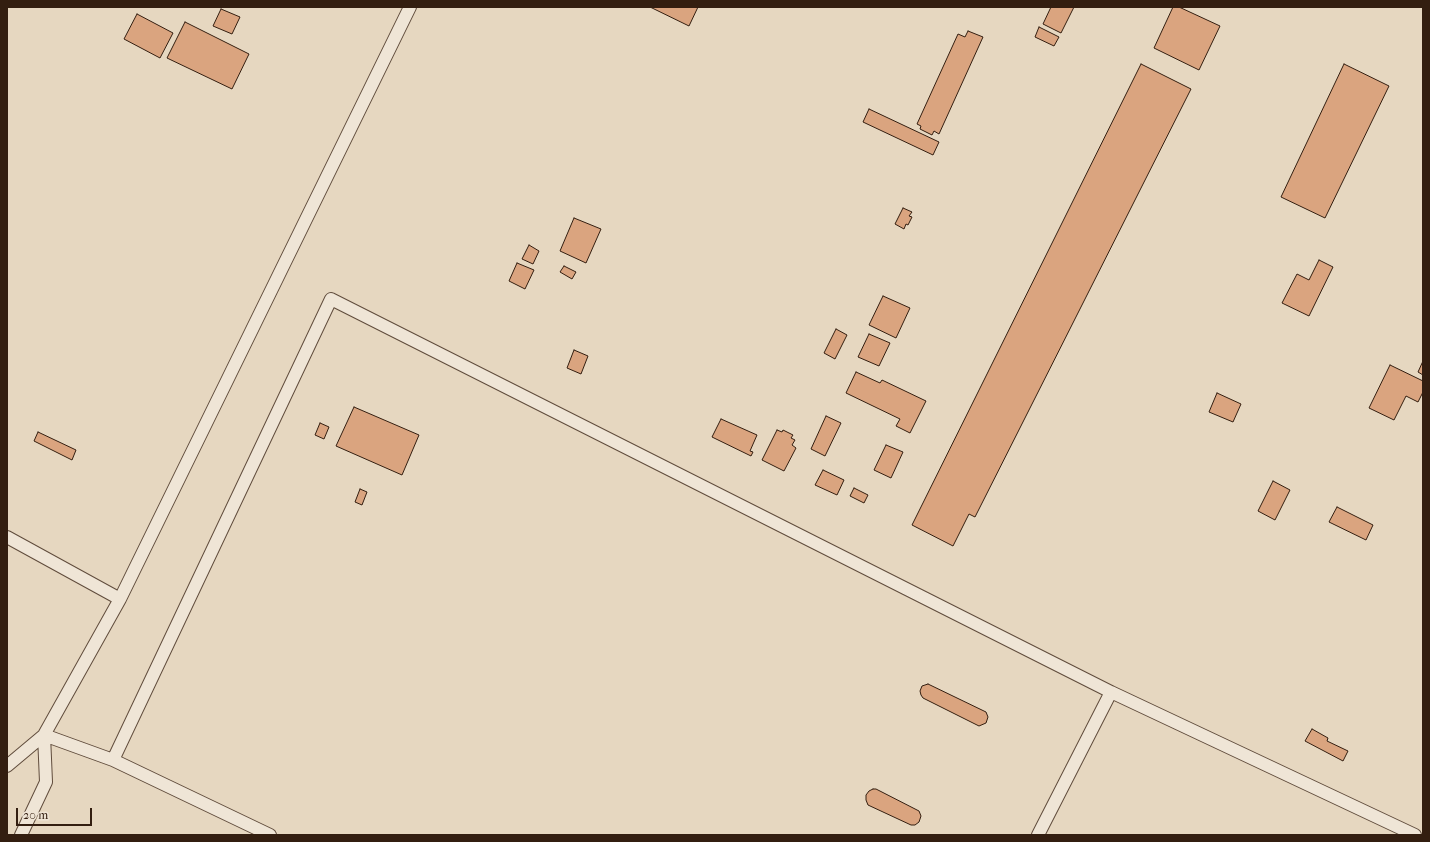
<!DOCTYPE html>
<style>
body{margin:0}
#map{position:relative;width:1430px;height:842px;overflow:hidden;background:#e6d7c0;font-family:"IM FELL French Canon",serif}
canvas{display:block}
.frame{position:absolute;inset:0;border:8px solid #331e10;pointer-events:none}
.scale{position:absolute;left:16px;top:808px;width:76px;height:18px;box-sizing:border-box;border:2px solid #331e10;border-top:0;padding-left:5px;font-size:12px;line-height:14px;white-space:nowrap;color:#331e10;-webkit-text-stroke:3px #efe5d6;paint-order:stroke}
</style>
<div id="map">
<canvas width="1430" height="842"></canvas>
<div class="frame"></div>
<div class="scale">20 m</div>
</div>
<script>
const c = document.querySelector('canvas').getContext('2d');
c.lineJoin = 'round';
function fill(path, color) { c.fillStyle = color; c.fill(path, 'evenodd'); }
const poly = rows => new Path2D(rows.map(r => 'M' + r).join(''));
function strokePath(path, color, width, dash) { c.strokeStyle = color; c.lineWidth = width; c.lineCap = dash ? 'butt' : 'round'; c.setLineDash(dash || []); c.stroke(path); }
const building = poly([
 [650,7,698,7,689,26,650,7],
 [1051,7,1074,7,1061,33,1043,24,1051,7],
 [1173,7,1179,7,1220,26,1199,70,1154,48,1173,7],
 [221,9,240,17,232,34,213,26,221,9],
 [137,14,173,33,160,58,124,39,137,14],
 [185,22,249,54,232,89,167,58,185,22],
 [1039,27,1059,37,1054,46,1035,37,1039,27],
 [968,31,983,37,939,134,934,131,932,135,920,129,921,126,917,124,958,34,965,37,968,31],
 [1141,64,1191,89,975,517,969,514,953,546,912,525,1141,64],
 [1344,64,1389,86,1325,218,1281,197,1344,64],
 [869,109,939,142,933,155,863,122,869,109],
 [903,208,912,212,909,216,912,217,908,225,906,224,904,229,895,224,903,208],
 [574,218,601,229,586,263,560,251,574,218],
 [529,245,539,251,533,264,522,259,529,245],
 [1319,260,1333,267,1309,316,1282,303,1297,274,1309,280,1319,260],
 [517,263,534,270,525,289,509,281,517,263],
 [564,266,576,272,572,279,560,272,564,266],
 [883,296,910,308,896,338,869,325,883,296],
 [836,329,847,335,835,359,824,353,836,329],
 [869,334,890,343,879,366,858,357,869,334],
 [574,350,588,356,581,374,567,368,574,350],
 [1423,361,1423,375,1418,372,1423,361],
 [1390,365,1423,381,1423,392,1418,402,1406,396,1394,420,1369,408,1390,365],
 [856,372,880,383,882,380,926,401,910,433,896,426,900,419,846,393,856,372],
 [1217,393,1241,404,1233,422,1209,412,1217,393],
 [354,407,419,435,402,475,336,446,354,407],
 [826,416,841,423,825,456,811,449,826,416],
 [721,419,757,435,750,451,753,452,751,456,712,437,721,419],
 [320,423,329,427,324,439,315,435,320,423],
 [777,430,782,432,783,430,793,435,791,438,795,440,792,445,796,448,784,471,762,460,777,430],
 [38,432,76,450,72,460,34,441,38,432],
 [886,445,903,452,891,478,874,470,886,445],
 [823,470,844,480,837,495,815,485,823,470],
 [1273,481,1290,490,1275,520,1258,511,1273,481],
 [854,488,868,495,864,503,850,496,854,488],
 [360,489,367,492,362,505,355,502,360,489],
 [1337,507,1373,525,1366,540,1329,522,1337,507],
 [928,684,986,712,988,717,986,723,979,726,923,698,921,695,920,691,922,686,928,684],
 [1312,729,1328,738,1327,741,1348,751,1343,761,1305,741,1312,729],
 [873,789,876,789,919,811,921,816,919,822,915,825,911,825,868,805,866,800,866,795,869,791,873,789]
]);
fill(building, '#daa47f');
strokePath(building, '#331e10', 1);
const service = poly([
 [7,537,120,599],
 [44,735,113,760,270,835],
 [113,760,331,299,1111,692,1415,835],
 [7,766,44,735,120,599,410,7],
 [21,835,46,782,44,735],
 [1038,835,1111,692]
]);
strokePath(service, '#604c3c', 14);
strokePath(service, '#efe5d6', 12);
</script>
